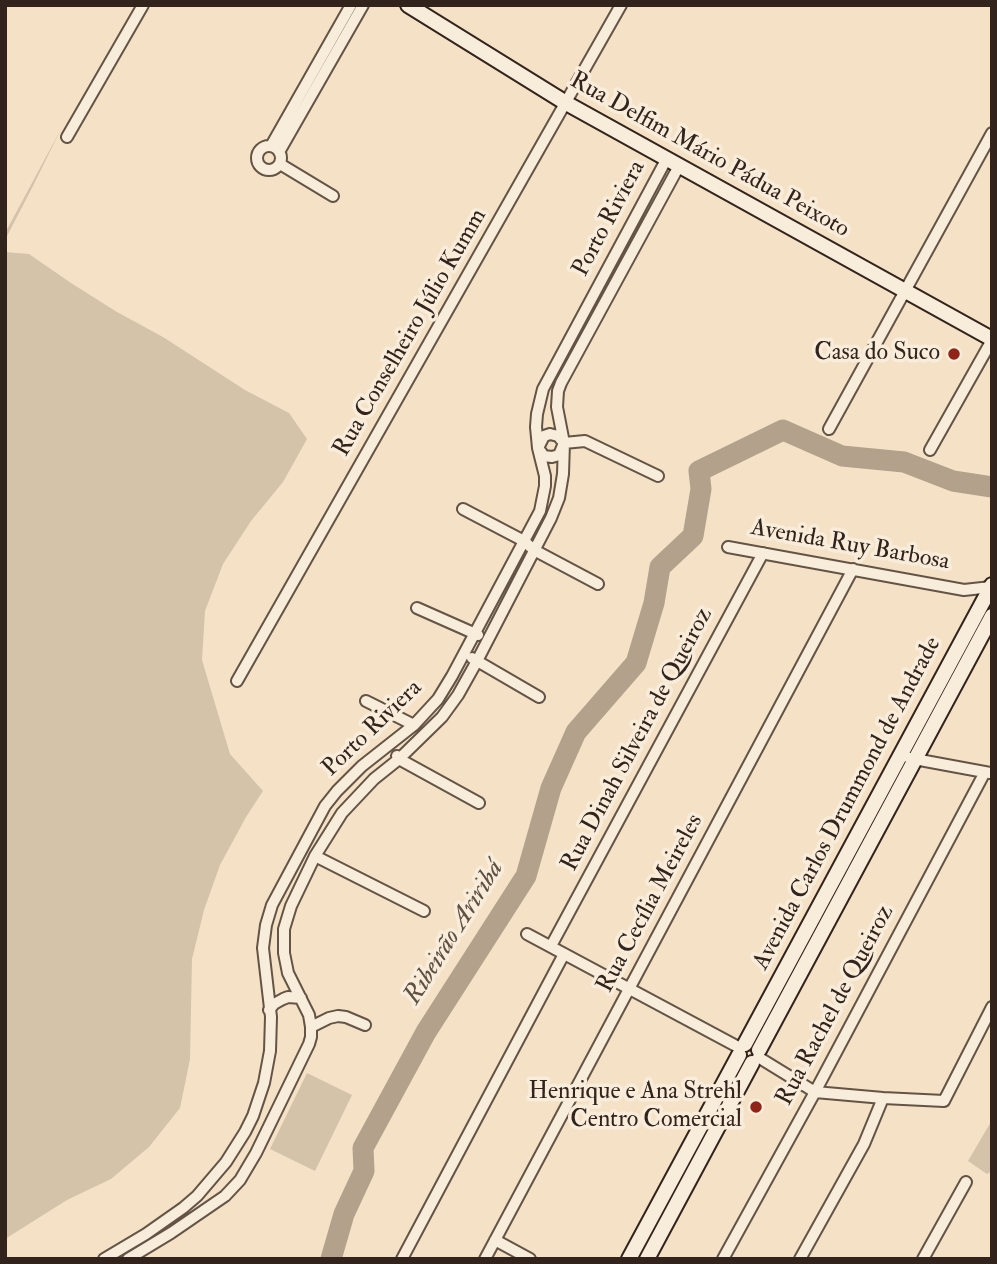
<!DOCTYPE html>
<meta charset="utf-8">
<style>
body{margin:0}
#map{position:relative;width:997px;height:1264px;overflow:hidden;background:#f5e2c6;font-family:"IM FELL Double Pica",serif}
canvas{display:block}
.frame{position:absolute;inset:0;border:7px solid #32241c;pointer-events:none}
</style>
<div id="map">
<canvas width="997" height="1264"></canvas>
<div class="frame"></div>
</div>
<script>
const c = document.querySelector('canvas').getContext('2d');
c.lineJoin = 'round';
function fill(path, color) { c.fillStyle = color; c.fill(path, 'evenodd'); }
const poly = rows => new Path2D(rows.map(r => 'M' + r).join(''));
function strokePath(path, color, width, dash) { c.strokeStyle = color; c.lineWidth = width; c.lineCap = dash ? 'butt' : 'round'; c.setLineDash(dash || []); c.stroke(path); }
function label(font, color, halo, rows, align = 'center') {
  c.font = font + ' "IM FELL Double Pica",serif'; c.lineWidth = 7; c.setLineDash([]); c.textBaseline = 'middle'; c.strokeStyle = halo; c.fillStyle = color; for (const [text, x, y, turn = 0] of rows) {
    c.save(); c.translate(x, y); c.rotate((+turn || 0) * Math.PI / 180); c.textAlign = isNaN(turn) ? turn : align; if (halo) c.strokeText(text, 0, 0); c.fillText(text, 0, 0); c.restore();
  }
}
fill(poly([
 [61,129,34,184,5,240,5,233],
 [5,252,29,254,71,283,117,312,163,337,245,390,289,413,307,439,283,482,251,521,223,564,205,611,202,660,230,754,263,791,246,817,220,865,204,910,192,959,190,1059,180,1108,149,1147,111,1179,67,1200,5,1239],
 [307,1073,352,1095,315,1171,270,1149],
 [992,1120,992,1171,987,1174,968,1161]
]), '#d4c2a9');
strokePath(poly([
 [331,1259,344,1214,364,1171,363,1148,426,1032,526,876,551,788,576,732,636,663,654,603,660,567,693,536,701,489,699,471,783,430,842,456,904,462,953,481,992,487]
]), '#b3a18c', 21);
const minor = poly([
 [67,137,143,5],
 '257 158a12 12 0 1 1 24 0a12 12 0 1 1-24 0Z',
 [271,146,351,5],
 [279,152,363,5],
 [280,164,333,196],
 [829,429,992,133],
 [550,434,558,436,564,443,559,455,552,457,544,456,538,448,544,436,550,434],
 [564,443,585,441,658,476],
 [930,450,992,340],
 [463,509,524,541,534,550,598,584],
 [728,547,964,590,991,587],
 [417,608,478,635],
 [472,658,539,697],
 [237,681,621,5],
 [366,701,414,725],
 [397,756,399,759,479,803],
 [909,758,990,773],
 [315,856,424,911],
 [527,934,740,1048],
 [551,946,763,553],
 [269,1010,274,1004,283,999,288,997,301,998],
 [311,1027,329,1018,338,1016,346,1017,365,1025],
 [758,1057,815,1092,883,1098,944,1101,992,1007],
 [495,1240,530,1259],
 [104,1259,146,1234,183,1208,197,1196,226,1162,245,1132,253,1116,264,1083,270,1051,271,1017,263,948,266,925,272,905,325,806,337,791,362,766,414,725,438,699,452,676,540,511,545,486,545,476,538,448,536,427,537,414,543,389,666,160],
 [128,1259,171,1233,225,1196,240,1180,256,1153,309,1044,311,1037,311,1027,309,1015,288,973,284,953,284,929,291,906,315,856,342,813,374,779,399,759,442,717,458,695,477,661,551,518,559,498,563,474,564,443,557,407,558,391,561,383,679,166],
 [402,1259,564,954],
 [485,1259,853,569],
 [723,1259,815,1092,985,772],
 [800,1259,864,1144,883,1098],
 [923,1259,966,1182]
]);
const secondary = poly([
 [408,5,566,103,992,339],
 [745,1044,992,585],
 [759,1050,992,616],
 [629,1259,739,1055],
 [647,1259,752,1063]
]);
strokePath(minor, '#635446', 14);
strokePath(secondary, '#32241c', 18);
strokePath(minor, '#f8ecda', 10);
strokePath(secondary, '#f8ecda', 14);
for (const [x, y, r, color] of [
 [954,354,7,"#8f2418"],
 [756,1107,7,"#8f2418"]
]) { const dot = new Path2D(); dot.arc(x, y, r, 0, 2 * Math.PI); c.fillStyle = color; c.fill(dot); strokePath(dot, '#f8ecda', 2.5); }
label('24px', '#32241c', '#f8ecda', [
 ["Rua Delfim Mário Pádua Peixoto",709,156,29],
 ["Porto Riviera",610,219,-62],
 ["Rua Conselheiro Júlio Kumm",411,333,-60],
 ["Avenida Ruy Barbosa",850,546,10],
 ["Porto Riviera",373,729,-44],
 ["Rua Dinah Silveira de Queiroz",638,740,-62],
 ["Avenida Carlos Drummond de Andrade",848,804,-62],
 ["Rua Cecília Meireles",651,904,-62],
 ["Rua Rachel de Queiroz",836,1006,-62]
]);
label('24px', '#32241c', '#f8ecda', [
 ["Casa do Suco",940,354],
 ["Henrique e Ana Strehl",742,1093],
 ["Centro Comercial",742,1121]
], 'right');
label('italic 26px', '#5f5043', '#f8ecda', [
 ["Ribeirão Ariribá",455,933,-58]
]);
</script>
